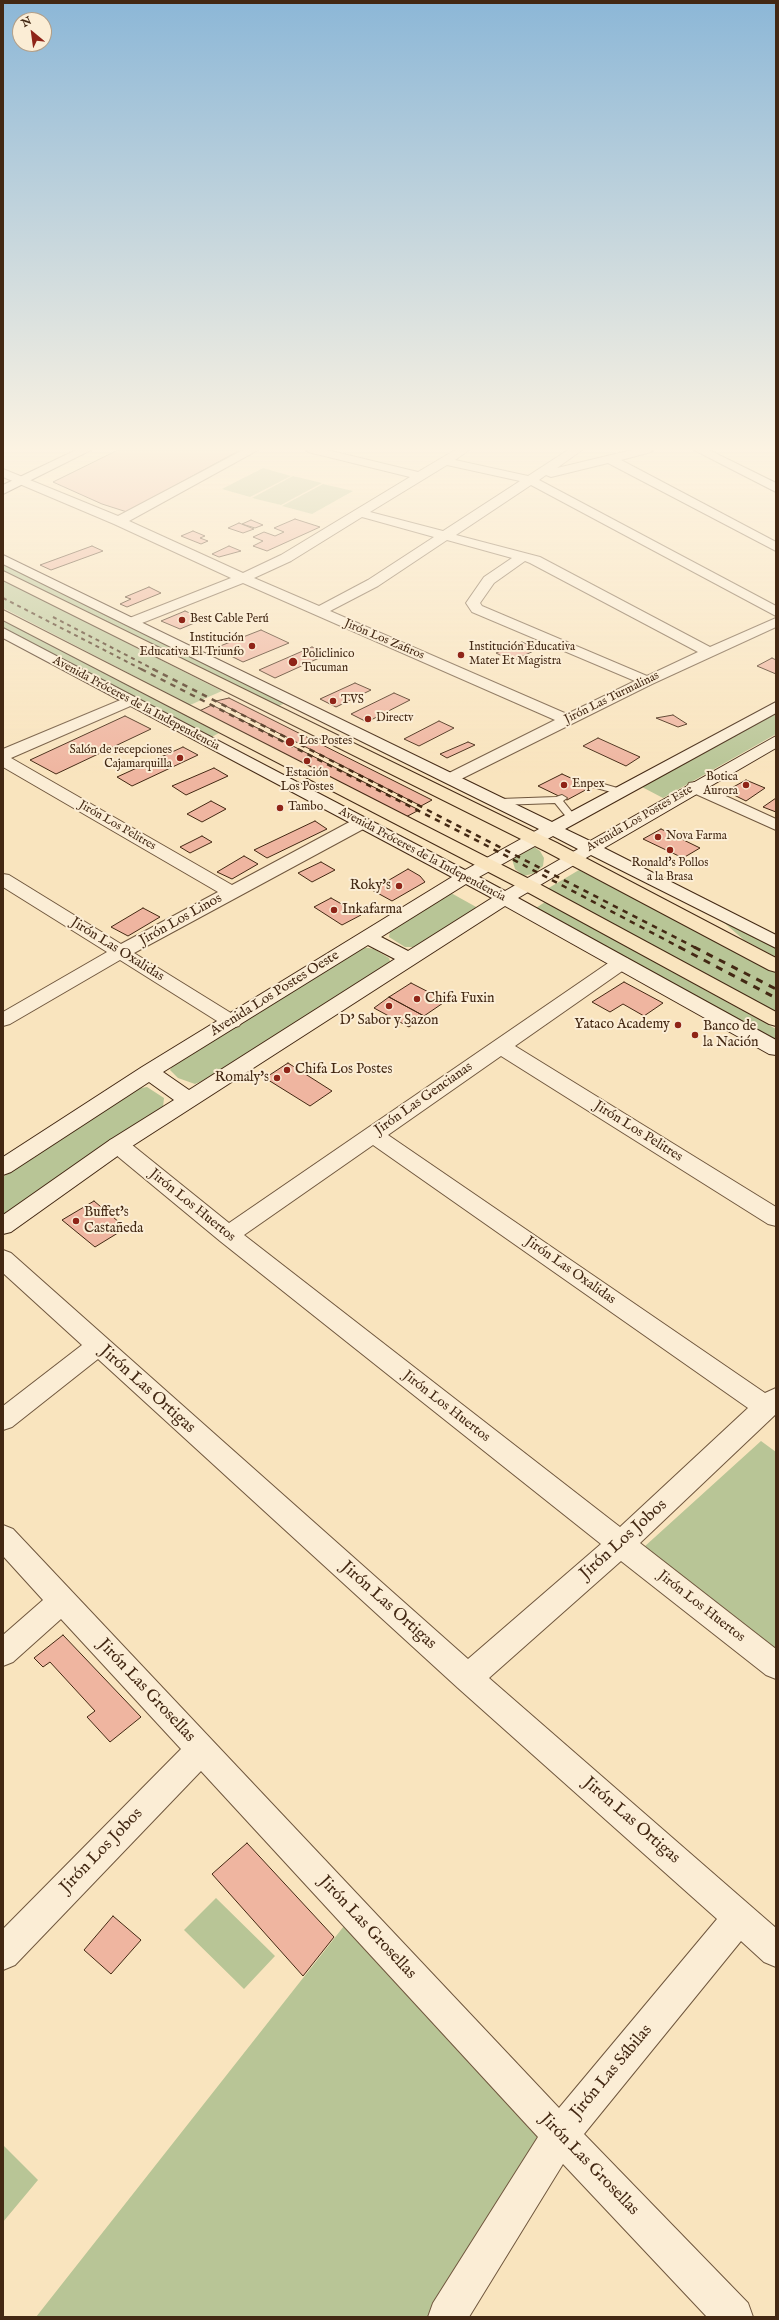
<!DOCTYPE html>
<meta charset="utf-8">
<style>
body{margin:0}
#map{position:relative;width:779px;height:2320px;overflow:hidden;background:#f9e4be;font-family:"IM FELL English",serif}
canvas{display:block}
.frame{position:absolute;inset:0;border:4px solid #432813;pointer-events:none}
.north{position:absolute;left:12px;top:12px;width:40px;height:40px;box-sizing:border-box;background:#fbedd5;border:1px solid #b19e87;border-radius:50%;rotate:331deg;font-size:11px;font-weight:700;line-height:16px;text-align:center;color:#432813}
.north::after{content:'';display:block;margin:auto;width:14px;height:18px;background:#8f2418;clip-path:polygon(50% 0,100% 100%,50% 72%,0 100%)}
</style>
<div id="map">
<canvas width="779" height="2320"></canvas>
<div class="frame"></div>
<div class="north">N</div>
</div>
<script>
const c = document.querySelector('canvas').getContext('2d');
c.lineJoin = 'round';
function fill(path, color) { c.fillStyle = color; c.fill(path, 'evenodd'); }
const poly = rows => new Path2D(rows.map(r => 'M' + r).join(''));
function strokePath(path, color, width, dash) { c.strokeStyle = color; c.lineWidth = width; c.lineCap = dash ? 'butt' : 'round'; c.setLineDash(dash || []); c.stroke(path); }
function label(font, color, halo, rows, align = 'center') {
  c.font = font + ' "IM FELL English",serif'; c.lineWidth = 4; c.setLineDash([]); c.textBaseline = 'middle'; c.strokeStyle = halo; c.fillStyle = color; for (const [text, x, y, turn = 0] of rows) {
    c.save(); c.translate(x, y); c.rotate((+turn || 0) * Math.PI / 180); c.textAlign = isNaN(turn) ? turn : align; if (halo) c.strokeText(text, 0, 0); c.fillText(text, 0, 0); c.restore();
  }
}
fill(poly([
 [263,468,291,476,250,497,222,489],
 [293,476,322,483,281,505,252,498],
 [323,484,353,491,312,514,282,506],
 [3,563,285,703,277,707,3,572],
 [3,580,222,691,190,705,3,608],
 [3,620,219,733,208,739,3,629],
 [776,712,776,734,663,798,642,787,739,730],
 [531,845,540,851,544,858,543,866,535,873,524,876,515,869,512,859,521,849],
 [579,870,776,972,776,1012,547,889],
 [451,893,478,908,416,947,405,947,389,937,390,931],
 [545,902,776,1029,776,1040,536,908],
 [721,920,776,948,776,957,744,940],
 [363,947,374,949,389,958,391,964,202,1081,195,1084,178,1078,170,1070,172,1066],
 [147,1087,164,1098,163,1107,3,1218,3,1177,135,1089],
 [761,1441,776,1452,776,1651,644,1547],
 [216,1898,275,1956,244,1989,184,1930],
 [344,1926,547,2135,433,2317,36,2317],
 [3,2145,38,2180,3,2222]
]), '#b8c596');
const building = poly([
 [118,450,240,450,127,512,102,504,53,482,118,450],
 [295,519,320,527,267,551,253,546,263,541,253,537,264,532,275,536,284,532,274,528,295,519],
 [251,520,263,525,255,528,242,524,251,520],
 [239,523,254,529,243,533,228,528,239,523],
 [193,531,205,536,200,538,208,541,201,544,181,536,193,531],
 [92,546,103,551,51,570,40,565,92,546],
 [229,546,241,551,219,557,212,554,229,546],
 [149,587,161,593,127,607,120,604,131,599,125,597,149,587],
 [185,611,204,619,180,629,161,621,185,611],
 [261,630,289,643,243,662,215,648,261,630],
 [522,642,538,649,512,661,496,653,522,642],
 [312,647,328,654,275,678,259,670,312,647],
 [772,658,776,660,776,674,757,666,772,658],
 [355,683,371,690,336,707,320,699,355,683],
 [394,693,410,700,367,722,351,714,394,693],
 [229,698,432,800,421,806,216,701,229,698],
 [212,705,419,810,404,818,197,712,212,705],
 [673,715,687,724,678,727,656,718,673,715],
 [125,716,151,729,56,774,30,760,125,716],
 [439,721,454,728,419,746,404,739,439,721],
 [598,738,640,757,626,766,583,746,598,738],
 [468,742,475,745,447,758,440,754,468,742],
 [183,747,198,755,132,786,117,777,183,747],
 [214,768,228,776,186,795,172,786,214,768],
 [562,774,586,785,591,787,567,800,538,786,562,774],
 [746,780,765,788,746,801,726,791,746,780],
 [776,798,776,812,763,807,776,798],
 [211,801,226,809,202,822,187,814,211,801],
 [315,821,327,829,267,858,254,850,315,821],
 [661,829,700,848,683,858,643,839,661,829],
 [202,836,212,842,190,853,180,847,202,836],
 [244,856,258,864,232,879,217,872,244,856],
 [321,862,335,870,312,882,298,873,321,862],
 [408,869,420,876,425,882,392,901,372,890,408,869],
 [331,898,361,915,342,925,314,907,331,898],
 [143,908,160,917,128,936,111,927,143,908],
 [624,982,663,1003,644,1016,623,1004,610,1012,592,1002,624,982],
 [411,983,446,1001,424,1016,389,997,411,983],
 [389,997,424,1016,409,1027,374,1008,389,997],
 [288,1063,332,1091,310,1106,265,1078,288,1063],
 [94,1201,126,1228,95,1247,62,1220,94,1201],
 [63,1635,141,1717,110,1742,87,1717,95,1711,50,1662,43,1667,34,1658,63,1635],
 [247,1843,334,1937,303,1976,212,1874,247,1843],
 [113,1916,141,1940,111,1974,84,1950,113,1916]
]);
fill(building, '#efb5a0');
strokePath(building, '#432813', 1);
const lane = poly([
 [593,781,621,789,623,791,618,794,593,787,586,788,581,785,593,781],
 [562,795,567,798,563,801,576,817,574,819,568,819,555,803,500,805,495,802,500,799,556,797,562,795]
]);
const street = poly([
 [243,450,258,450,129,521,243,573,281,555,410,477,308,452,306,450,327,450,418,472,455,450,469,450,455,460,528,476,568,450,582,450,557,468,632,450,653,450,651,452,621,460,776,542,776,551,608,463,551,477,546,475,539,480,776,606,776,616,531,485,456,535,540,557,710,647,776,618,776,627,652,684,457,781,445,781,443,778,445,775,555,720,243,583,137,625,127,625,125,622,127,619,231,578,114,524,3,477,3,469,118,516,243,450],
 [447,465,520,481,443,531,370,512,447,465],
 [362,517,434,537,368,580,319,606,254,578,291,561,362,517],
 [447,540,512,558,484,577,466,603,472,612,635,681,567,714,330,611,378,586,447,540],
 [525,561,530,563,698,652,647,676,482,606,480,603,494,583,525,561],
 [694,450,709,450,776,483,776,492,694,450],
 [130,696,135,698,138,701,135,704,11,758,232,885,355,819,361,818,367,819,370,823,367,827,134,953,239,1018,242,1022,239,1026,232,1028,225,1026,120,960,10,1024,3,1026,3,1012,107,952,3,887,3,874,9,875,121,944,218,892,3,767,3,749,130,696],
 [695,782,776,819,776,830,689,791,687,787,689,783,695,782],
 [621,957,628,959,631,963,628,967,515,1046,776,1207,776,1226,768,1224,501,1056,388,1135,765,1393,776,1388,776,1414,640,1543,776,1649,776,1679,766,1675,621,1561,489,1678,776,1928,776,1967,764,1962,741,1941,584,2134,748,2303,753,2317,707,2317,563,2164,469,2317,428,2317,433,2303,538,2137,201,1771,15,1965,3,1970,3,1929,181,1749,61,1619,13,1662,3,1666,3,1635,43,1600,3,1556,3,1525,13,1529,559,2108,717,1919,458,1688,98,1359,12,1427,3,1430,3,1406,82,1345,3,1273,3,1250,11,1253,468,1659,601,1544,220,1241,110,1150,107,1145,110,1140,118,1138,126,1140,229,1223,614,959,621,957],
 [373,1145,748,1408,620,1527,244,1235,373,1145]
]);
const secondary = poly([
 [76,450,91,450,3,494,3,485,76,450],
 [3,555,552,822,776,702,776,713,565,829,590,841,776,736,776,748,604,848,776,935,776,948,591,855,518,898,776,1040,776,1055,769,1054,505,906,126,1150,11,1232,3,1234,3,1215,110,1140,174,1100,149,1082,11,1172,3,1175,3,1157,142,1067,452,877,3,638,3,628,465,870,539,829,3,564,3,555],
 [553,836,578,849,505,891,479,877,553,836],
 [466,884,492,898,408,951,381,937,466,884],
 [368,945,395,959,189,1090,163,1072,368,945]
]);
const primary = poly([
 [3,571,557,843,776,958,776,972,769,970,545,851,3,580,3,571],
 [3,610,541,885,776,1012,776,1026,769,1024,529,893,3,620,3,610]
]);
strokePath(lane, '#70573e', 2);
strokePath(street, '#70573e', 2);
strokePath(secondary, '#432813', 2);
strokePath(primary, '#432813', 2);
fill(lane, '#fbedd5');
fill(street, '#fbedd5');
fill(secondary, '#fbedd5');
fill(primary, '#f9e4be');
strokePath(poly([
 [3,598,143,670],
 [53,617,155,670]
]), '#432813', 2, [4, 4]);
strokePath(poly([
 [141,669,474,839,681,948],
 [153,669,696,948]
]), '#432813', 2.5, [5.5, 5.5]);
strokePath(poly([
 [679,947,776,998],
 [694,947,776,989]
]), '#432813', 3, [7, 7]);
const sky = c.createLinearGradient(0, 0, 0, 775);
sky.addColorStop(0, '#8cb7d7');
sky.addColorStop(0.58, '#fcf3e2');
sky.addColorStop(1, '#fcf3e200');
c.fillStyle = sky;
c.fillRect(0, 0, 779, 775);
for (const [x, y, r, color] of [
 [182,620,4,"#8f2418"],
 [252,646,4,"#8f2418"],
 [461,655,4,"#8f2418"],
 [293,662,5,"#8f2418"],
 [333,701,4,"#8f2418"],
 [368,719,4,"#8f2418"],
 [290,742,5,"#8f2418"],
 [180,758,4,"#8f2418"],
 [307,761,4,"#8f2418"],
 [564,785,4,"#8f2418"],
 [746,785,4,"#8f2418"],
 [280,808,4,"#8f2418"],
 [658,837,4,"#8f2418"],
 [670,850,4,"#8f2418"],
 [399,886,4,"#8f2418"],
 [334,910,4,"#8f2418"],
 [417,999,4,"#8f2418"],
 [389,1006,4,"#8f2418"],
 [678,1025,4,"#8f2418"],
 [695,1035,4,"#8f2418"],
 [287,1070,4,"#8f2418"],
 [277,1078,4,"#8f2418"],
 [76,1221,4,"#8f2418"]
]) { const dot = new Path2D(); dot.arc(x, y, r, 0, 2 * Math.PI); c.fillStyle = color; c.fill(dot); strokePath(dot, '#fbedd5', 1.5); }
label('12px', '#432813', '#fbedd5', [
 ["Best Cable Perú",190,620],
 ["Institución",244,639,"right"],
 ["Educativa El Triunfo",244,653,"right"],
 ["Institución Educativa",469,648],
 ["Mater Et Magistra",469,662],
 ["Policlinico",302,655],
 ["Tucuman",302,669],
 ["TVS",341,701],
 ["Directv",376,719],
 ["Los Postes",299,742],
 ["Salón de recepciones",172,751,"right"],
 ["Cajamarquilla",172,765,"right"],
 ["Estación",307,774,"center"],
 ["Los Postes",307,788,"center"],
 ["Botica",738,778,"right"],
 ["Aurora",738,792,"right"],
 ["Enpex",572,785],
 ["Tambo",288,808],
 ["Nova Farma",666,837],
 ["Ronald's Pollos",670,864,"center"],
 ["a la Brasa",670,878,"center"]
], 'left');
label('12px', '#432813', '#fbedd5', [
 ["Jirón Los Zafiros",384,640,23],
 ["Jirón Las Turmalinas",612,698,-26],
 ["Avenida Próceres de la Independencia",136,704,28],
 ["Avenida Los Postes Este",640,819,-30],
 ["Jirón Los Pelitres",117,826,30],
 ["Avenida Próceres de la Independencia",422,855,28]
]);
label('14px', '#432813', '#fbedd5', [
 ["Roky's",391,886,"right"],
 ["Inkafarma",342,910],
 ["Chifa Fuxin",425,999],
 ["D' Sabor y Sazon",389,1021,"center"],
 ["Yataco Academy",670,1025,"right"],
 ["Banco de",703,1027],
 ["la Nación",703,1043],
 ["Chifa Los Postes",295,1070],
 ["Romaly's",269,1078,"right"],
 ["Buffet's",84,1213],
 ["Castañeda",84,1229]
], 'left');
label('14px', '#432813', '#fbedd5', [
 ["Jirón Los Linos",181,920,-29],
 ["Jirón Las Oxalidas",117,950,32],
 ["Avenida Los Postes Oeste",275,994,-32],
 ["Jirón Las Gencianas",424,1099,-35],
 ["Jirón Los Pelitres",638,1132,32],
 ["Jirón Los Huertos",192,1206,39],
 ["Jirón Las Oxalidas",570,1271,35],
 ["Jirón Los Huertos",446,1407,38],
 ["Jirón Los Huertos",701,1607,38]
]);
label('17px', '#432813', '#fbedd5', [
 ["Jirón Las Ortigas",147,1390,42],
 ["Jirón Los Jobos",624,1540,-42],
 ["Jirón Las Ortigas",388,1606,42],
 ["Jirón Las Grosellas",146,1691,47],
 ["Jirón Las Ortigas",631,1821,41],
 ["Jirón Los Jobos",102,1851,-46],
 ["Jirón Las Grosellas",367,1928,47],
 ["Jirón Las Sábilas",612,2072,-50],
 ["Jirón Las Grosellas",589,2165,46]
]);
</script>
